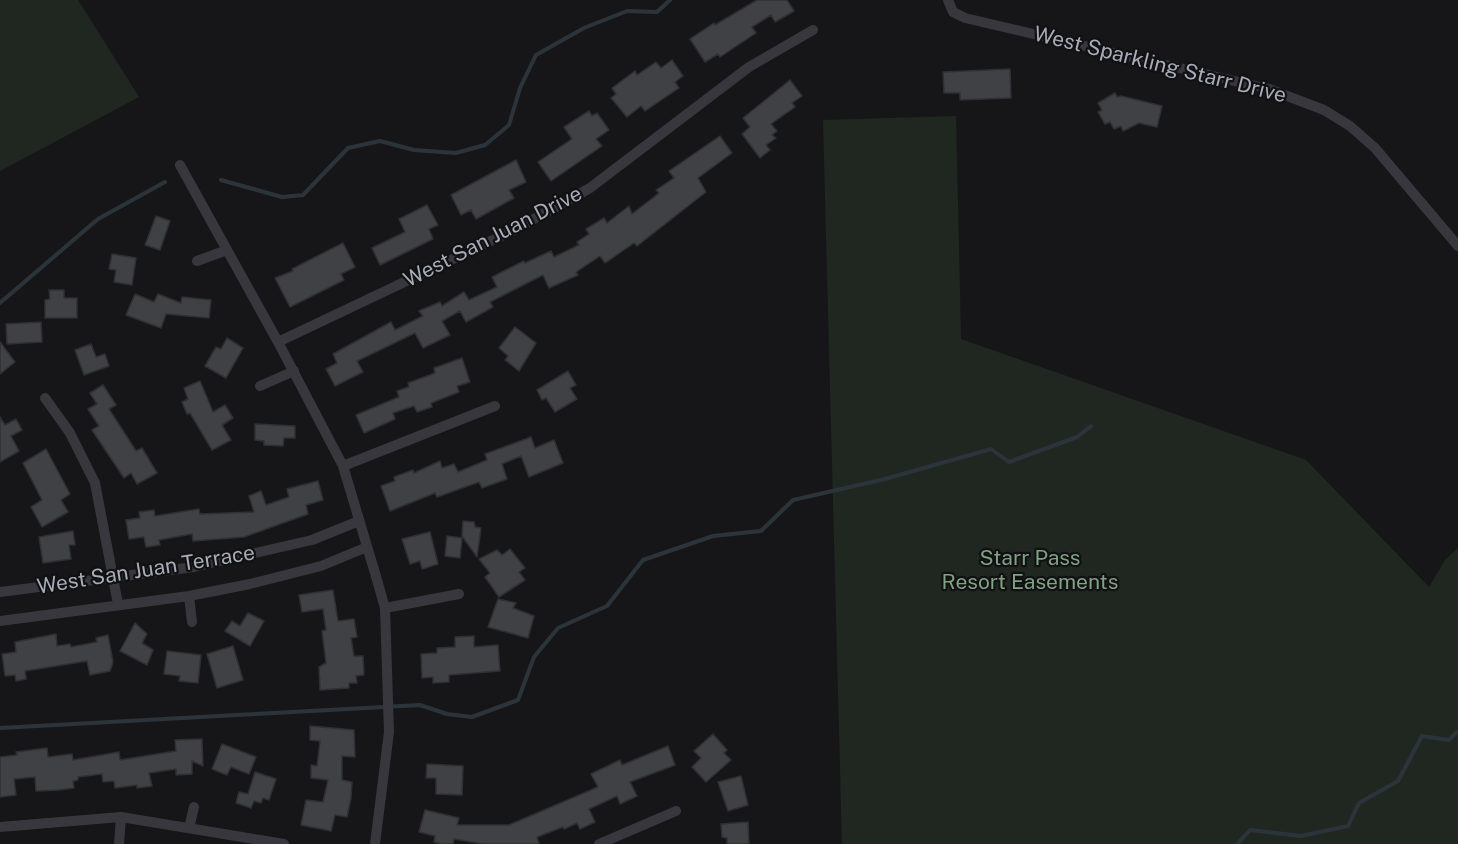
<!DOCTYPE html>
<style>
body{margin:0}
canvas{display:block;background:#161618}
</style>
<canvas width="1458" height="844"></canvas>
<script>
const c = document.querySelector('canvas').getContext('2d');
c.lineJoin = 'round';
function fill(path, color) { c.fillStyle = color; c.fill(path, 'evenodd'); }
const poly = rows => new Path2D(rows.map(r => 'M' + r).join(''));
function strokePath(path, color, width, dash) { c.strokeStyle = color; c.lineWidth = width; c.lineCap = dash ? 'butt' : 'round'; c.setLineDash(dash || []); c.stroke(path); }
function label(font, color, halo, rows, align = 'center') {
  c.font = font + ' "Public Sans",sans-serif'; c.lineWidth = 4.5; c.setLineDash([]); c.textBaseline = 'middle'; c.strokeStyle = halo; c.fillStyle = color; for (const [text, x, y, turn = 0] of rows) {
    c.save(); c.translate(x, y); c.rotate((+turn || 0) * Math.PI / 180); c.textAlign = isNaN(turn) ? turn : align; if (halo) c.strokeText(text, 0, 0); c.fillText(text, 0, 0); c.restore();
  }
}
fill(poly([
 [0,0,78,0,139,97,0,171],
 [956,116,961,339,1306,460,1429,587,1445,560,1458,548,1458,844,842,844,823,120]
]), '#202721');
strokePath(poly([
 [221,180,282,197,303,195,348,148,380,141,414,150,456,153,485,145,509,125,520,88,536,55,584,28,627,11,657,12,670,0],
 [0,303,98,219,165,182],
 [0,728,420,705,447,714,472,717,518,700,534,657,558,628,607,606,643,560,713,536,761,531,793,500,885,479,991,449,1009,462,1077,437,1091,426],
 [1237,844,1250,830,1301,836,1348,826,1359,803,1398,781,1422,736,1449,740,1458,731]
]), '#2c343b', 4);
const building = poly([
 [757,0,787,0,794,11,775,22,771,15,752,27,756,33,720,57,718,54,705,62,690,39,714,23,715,25,757,0],
 [672,60,683,76,675,82,679,88,645,111,641,106,627,117,611,98,616,94,612,88,635,71,637,75,656,62,661,68,672,60],
 [1010,69,1011,98,960,100,960,93,944,93,943,72,1010,69],
 [790,80,802,96,792,103,795,107,771,124,777,131,772,135,776,138,766,145,770,150,760,158,742,134,750,127,743,118,790,80],
 [1115,93,1117,97,1121,96,1162,106,1157,127,1139,123,1123,131,1121,126,1114,129,1110,122,1105,124,1098,112,1102,110,1098,103,1115,93],
 [589,111,592,116,597,113,609,130,596,139,602,146,551,181,538,162,572,139,564,127,589,111],
 [720,136,732,153,698,178,706,192,637,246,634,243,605,263,600,256,576,272,578,275,549,288,543,275,490,302,493,307,466,322,460,311,442,321,450,335,423,348,415,333,357,361,363,372,335,386,326,369,337,363,333,354,391,322,395,330,423,316,419,311,440,302,442,306,464,292,469,300,497,287,492,277,524,261,525,263,551,251,554,257,579,245,577,242,589,234,586,229,604,218,607,223,629,206,632,214,659,193,656,190,674,178,669,171,720,136],
 [516,160,526,182,509,190,514,198,476,219,471,210,461,215,451,195,516,160],
 [427,205,438,225,429,229,433,239,380,265,372,248,405,232,399,219,427,205],
 [156,216,170,221,160,250,145,245,156,216],
 [343,243,355,267,341,274,344,280,290,307,275,278,293,271,292,269,343,243],
 [112,254,136,258,132,285,114,282,116,270,109,269,112,254],
 [49,290,64,290,64,298,77,298,77,318,45,318,45,300,50,299,49,290],
 [135,294,154,302,158,294,181,303,182,297,211,300,209,318,166,314,161,328,126,315,135,294],
 [41,322,42,342,7,344,6,324,41,322],
 [515,327,536,343,519,371,505,360,508,356,499,348,515,327],
 [227,338,243,348,226,378,205,366,216,347,221,349,227,338],
 [0,342,15,362,0,374,0,342],
 [91,344,96,357,105,354,109,366,84,375,75,350,91,344],
 [462,358,470,382,457,386,459,392,431,403,432,407,417,412,414,406,393,413,395,419,364,433,356,415,399,397,397,391,409,387,408,383,435,373,434,368,462,358],
 [568,371,576,385,570,388,577,399,555,412,546,398,542,400,537,390,568,371],
 [200,381,213,412,225,405,233,418,222,425,231,440,212,450,190,413,187,414,182,402,188,399,184,388,200,381],
 [103,385,116,405,109,409,136,451,142,448,157,473,137,484,131,473,124,478,92,430,99,426,88,409,97,404,90,393,103,385],
 [0,417,5,425,16,419,22,430,11,436,19,451,0,462,0,417],
 [255,424,295,426,295,438,284,438,283,446,264,445,264,441,255,440,255,424],
 [531,437,535,448,554,440,563,463,529,477,521,456,502,464,507,479,482,488,479,482,437,497,435,493,390,511,381,486,395,481,394,477,413,470,414,473,440,461,442,468,454,464,458,472,487,460,485,454,531,437],
 [46,449,70,494,61,500,68,512,42,527,31,507,42,500,23,463,46,449],
 [318,481,323,500,306,505,308,514,244,537,193,541,192,534,159,540,160,545,146,547,144,537,129,539,126,520,140,518,139,512,154,510,155,516,199,509,200,514,254,512,249,496,261,491,266,505,289,497,287,489,318,481],
 [463,521,474,522,475,527,481,528,477,557,462,536,463,521],
 [73,531,75,545,69,545,71,559,43,563,39,537,73,531],
 [430,532,438,564,422,569,420,561,410,564,402,539,430,532],
 [447,536,462,538,460,558,445,556,447,536],
 [510,549,525,568,519,572,525,580,499,597,485,577,490,573,479,559,497,550,502,555,510,549],
 [333,590,338,621,354,619,357,637,351,638,354,656,363,656,364,675,356,676,357,683,349,683,349,688,320,690,319,667,326,663,322,631,326,630,323,609,302,612,299,595,333,590],
 [498,599,516,603,513,608,534,616,528,638,488,627,498,599],
 [248,613,264,621,250,646,225,631,232,621,240,626,248,613],
 [135,623,147,634,142,643,153,650,147,665,120,651,135,623],
 [56,634,57,646,70,644,71,647,97,642,96,638,108,635,113,662,110,671,90,675,87,661,25,671,26,679,16,681,15,675,5,676,2,654,16,652,15,642,56,634],
 [474,636,474,647,498,645,500,671,449,675,449,682,433,683,433,677,422,678,421,654,437,653,437,648,455,647,455,637,474,636],
 [233,646,243,680,217,688,207,654,233,646],
 [167,651,201,655,198,683,179,681,180,676,164,674,167,651],
 [310,726,354,730,355,757,342,756,342,780,352,782,351,798,347,817,335,815,331,831,301,825,306,800,323,802,328,780,311,778,311,765,317,766,320,741,310,740,310,726],
 [713,734,727,750,724,753,731,760,706,782,692,767,701,758,694,751,713,734],
 [202,739,203,766,192,761,192,774,176,775,176,769,149,773,152,786,137,788,137,785,115,788,114,781,103,782,102,774,78,777,78,780,73,781,74,788,59,790,36,791,35,777,14,779,16,795,0,797,0,757,17,755,16,752,47,748,48,757,72,754,73,760,119,752,120,760,176,751,175,740,202,739],
 [222,744,256,757,249,774,231,767,227,775,212,769,222,744],
 [668,746,675,765,630,782,637,796,620,804,617,796,589,809,595,822,580,829,577,823,564,829,563,827,537,837,539,844,483,844,454,839,453,844,441,844,434,842,435,836,419,832,425,810,459,818,457,825,509,825,598,787,591,774,620,760,622,765,668,746],
 [427,764,463,766,462,795,436,794,436,778,426,778,427,764],
 [255,772,276,779,269,800,263,798,261,803,254,801,251,808,236,803,239,792,248,794,255,772],
 [741,776,748,805,728,811,718,782,741,776],
 [748,822,749,844,727,844,727,838,722,837,721,824,748,822]
]);
fill(building, '#404145');
strokePath(building, '#303034', 1.5);
strokePath(poly([
 [948,0,953,12,965,18,1269,89,1324,110,1350,126,1375,148,1458,246],
 [180,165,278,342,343,466,375,573,385,608,389,732,375,844],
 [197,261,227,250],
 [278,342,514,230,590,188,749,67,813,30],
 [260,386,294,371],
 [45,398,70,433,95,483,118,604],
 [343,466,495,406],
 [0,592,194,567,312,540,359,521],
 [189,596,192,622],
 [385,608,459,594],
 [0,621,189,596,250,584,321,566,367,547],
 [0,827,121,817,284,844],
 [189,828,194,807],
 [119,844,121,817],
 [599,844,676,811]
]), '#37373d', 10);
label('21px', '#a8acb8', '#111113', [
 ["West Sparkling Starr Drive",1160,65,14],
 ["West San Juan Drive",493,237,-27],
 ["West San Juan Terrace",146,570,-9]
]);
label('21px', '#7fa283', '#111113', [
 ["Starr Pass",1030,559],
 ["Resort Easements",1030,583]
]);
</script>
